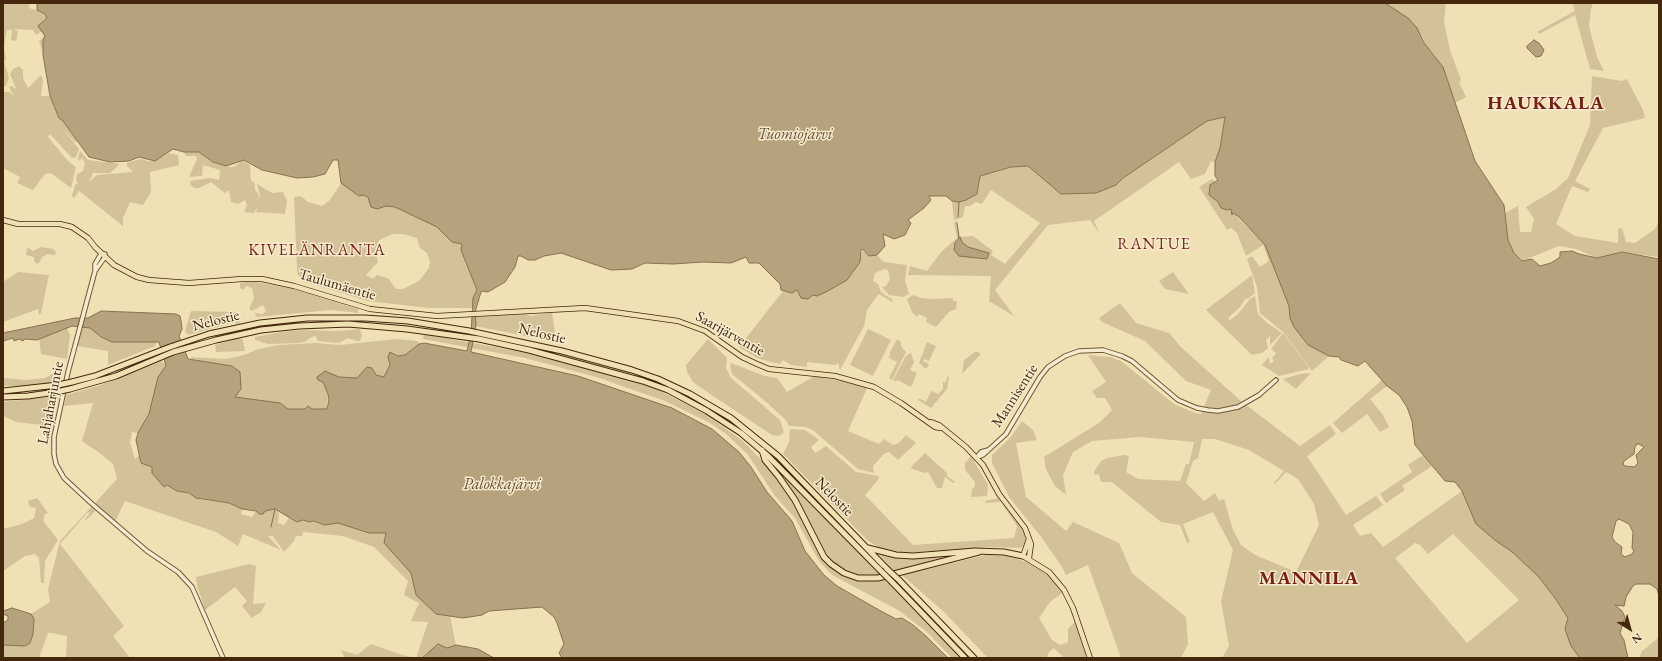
<!DOCTYPE html>
<meta charset="utf-8">
<style>
body{margin:0}
#map{position:relative;width:1662px;height:661px;overflow:hidden;background:#f0e1b5;font-family:"EB Garamond",serif}
canvas{display:block}
.frame{position:absolute;inset:0;border:4px solid #44270c;pointer-events:none}
.north{position:absolute;left:1610px;top:609px;width:40px;height:40px;-webkit-text-stroke:3px #f5eccf;paint-order:stroke;rotate:143deg;font-size:11px;font-weight:700;line-height:16px;text-align:center;color:#44270c}
.north::after{content:'';display:block;margin:auto;width:14px;height:18px;background:#44270c;clip-path:polygon(50% 0,100% 100%,50% 72%,0 100%)}
</style>
<div id="map">
<canvas width="1662" height="661"></canvas>
<div class="frame"></div>
<div class="north">N</div>
</div>
<script>
const c = document.querySelector('canvas').getContext('2d');
c.lineJoin = 'round';
function fill(path, color) { c.fillStyle = color; c.fill(path, 'evenodd'); }
const poly = rows => new Path2D(rows.map(r => 'M' + r).join(''));
function strokePath(path, color, width, dash) { c.strokeStyle = color; c.lineWidth = width; c.lineCap = dash ? 'butt' : 'round'; c.setLineDash(dash || []); c.stroke(path); }
function label(font, color, halo, rows, align = 'center') {
  c.font = font + ' "EB Garamond",serif'; c.lineWidth = 3; c.setLineDash([]); c.textBaseline = 'middle'; c.strokeStyle = halo; c.fillStyle = color; for (const [text, x, y, turn = 0] of rows) {
    c.save(); c.translate(x, y); c.rotate((+turn || 0) * Math.PI / 180); c.textAlign = isNaN(turn) ? turn : align; if (halo) c.strokeText(text, 0, 0); c.fillText(text, 0, 0); c.restore();
  }
}
fill(poly([
 [3,3,30,3,29,8,39,11,60,8,42,50,39,41,45,36,42,31,36,35,33,30,13,29,18,31,16,41,11,40,12,30,7,30,4,46,6,60,4,61,9,78,6,86,3,87],
 [1385,3,1446,3,1444,22,1450,50,1461,80,1459,82,1466,97,1455,103,1443,67,1424,43,1422,36,1392,7],
 [1572,3,1593,3,1591,9,1589,26,1597,57,1604,71,1590,69,1575,15,1539,34,1537,32,1575,11],
 [19,66,23,70,23,78,28,88,41,75,43,80,41,96,50,96,59,118,63,121,77,141,76,143,62,128,79,149,76,157,72,158,50,134,48,137,68,161,76,167,71,188,51,173,45,174,33,190,17,183,20,177,3,168,3,92,10,92,14,96,9,87,13,86,14,89,16,88,10,74,13,69],
 [1592,76,1622,81,1627,79,1643,110,1645,118,1603,128,1575,181,1590,189,1588,192,1572,186,1556,224,1575,236,1618,243,1618,229,1622,228,1626,242,1635,243,1655,229,1659,221,1659,257,1622,252,1597,258,1576,249,1559,246,1522,261,1514,253,1508,240,1505,213,1518,206,1520,232,1531,232,1534,219,1526,207,1556,189,1568,178,1590,125],
 [1225,117,1220,148,1215,162,1211,161,1205,174,1191,179,1179,162,1094,221,1099,233,1090,220,1048,225,995,290,1014,316,989,301,991,276,908,275,910,266,927,271,941,252,957,238,954,222,957,221,960,237,973,236,993,251,991,255,1005,264,1040,223,991,190,982,204,976,202,970,206,965,206,963,217,954,220,952,201,959,202,979,189,980,176,1011,167,1028,166,1061,194,1096,193,1116,185,1123,178,1207,121],
 [80,151,88,160,120,164,110,173,93,173,89,182,97,175,133,172,127,166,127,163,140,159,148,161,155,161,169,153,178,155,179,165,150,172,151,192,143,205,130,202,123,218,123,226,79,191,74,198,72,196,75,185,78,183,76,180,77,174,83,171,85,163,82,158,79,161,78,158],
 [184,152,199,152,213,162,229,167,234,167,243,160,250,165,251,180,255,184,255,190,259,195,258,205,254,213,244,212,247,205,245,200,238,204,231,202,229,190,225,193,211,182,199,188,194,188,191,185,190,181,209,178,219,180,220,170,203,165,202,176,189,177,197,159,196,156,186,156],
 [344,179,409,194,452,242,462,244,461,250,477,290,473,298,473,308,428,308,368,301,305,282,305,279,298,275,297,269,294,197,301,196,308,202,322,206,329,201],
 [393,234,403,234,417,238,420,248,427,253,430,262,429,268,419,281,403,289,396,289,388,278,377,275,373,279,366,275,378,262,375,250,379,240],
 [1212,179,1215,182,1210,185,1209,195,1224,208,1231,209,1233,213,1265,245,1289,306,1290,318,1308,345,1329,356,1312,371,1283,332,1260,313,1257,287,1247,259,1252,256,1260,267,1269,261,1263,245,1246,256,1237,233,1231,228,1227,230,1199,187],
 [257,184,272,193,283,192,287,201,285,214,256,212,260,195],
 [27,247,33,251,41,247,53,249,56,252,55,255,48,254,42,257,40,262,37,264,34,261,34,257,26,255],
 [863,249,869,256,877,255,884,262,907,265,905,281,909,294,903,297,889,295,882,287,886,286,890,279,888,270,884,269,875,273,873,281,878,284,881,292,893,300,892,302,879,294,874,300,867,310,864,326,840,370,838,363,835,365,807,362,807,367,791,365,783,360,780,364,767,361,757,358,739,347,783,291,797,290,808,299,813,295,839,284,847,280,860,262],
 [18,272,49,275,41,313,39,315,38,309,3,322,3,282],
 [1173,272,1189,294,1165,289,1159,281],
 [1252,275,1255,293,1248,299,1246,298,1240,307,1228,318,1230,320,1238,314,1250,299,1255,296,1258,314,1266,322,1282,333,1270,345,1270,336,1266,340,1268,348,1262,353,1252,355,1206,310],
 [252,281,293,289,323,298,358,309,358,313,331,310,256,317,255,313,263,314,266,311,263,305,252,311,249,309,254,298,252,288,246,286,244,290,240,288,240,283],
 [913,295,921,298,932,299,953,298,953,301,957,301,956,309,949,312,936,327,926,322,927,318,919,314,917,317,912,312,907,299],
 [1120,303,1136,323,1169,333,1182,348,1241,401,1300,446,1330,425,1336,434,1307,456,1346,515,1376,496,1383,505,1353,525,1360,536,1371,533,1383,547,1462,491,1476,524,1496,541,1511,551,1538,576,1555,598,1568,618,1571,646,1580,658,1222,658,1229,646,1221,601,1233,550,1213,512,1183,524,1190,542,1187,543,1180,525,1161,522,1112,482,1101,482,1099,474,1094,475,1095,470,1101,461,1107,458,1124,455,1129,456,1126,472,1138,479,1180,481,1186,464,1189,464,1194,442,1140,437,1092,441,1073,452,1063,475,1066,495,1055,486,1046,469,1044,457,1099,423,1112,410,1105,398,1097,398,1092,391,1106,382,1088,355,1110,357,1121,361,1174,404,1195,413,1201,414,1211,390,1186,381,1145,341,1102,322,1099,318],
 [1202,439,1215,439,1249,450,1284,471,1274,483,1275,484,1286,472,1298,479,1314,504,1319,525,1296,572,1255,555,1241,545,1233,530,1224,499,1219,501,1215,493,1204,501,1186,483,1193,461,1198,458],
 [1453,534,1519,600,1467,643,1395,558,1415,543,1420,545,1428,554],
 [191,311,237,312,240,323,236,324,235,322,188,335,185,331],
 [552,312,556,342,475,326,475,317,525,314,531,316],
 [83,327,91,328,100,337,112,342,157,341,155,346,108,365,108,351,77,346],
 [67,328,70,335,67,359,41,354,39,338],
 [360,329,362,336,360,341,357,341,348,338,339,343,318,341,315,335,304,342,297,343,268,344,255,340,255,337,281,332,302,330,338,331],
 [868,329,891,340,873,376,850,365],
 [1283,333,1309,368,1309,369,1279,376,1262,365,1269,357,1270,364,1274,361,1272,358,1276,353,1271,349],
 [424,334,527,353,598,371,655,388,705,414,743,441,766,465,793,501,823,557,858,580,869,581,884,579,960,658,952,658,927,632,898,610,832,575,819,561,795,518,775,496,748,455,725,433,710,423,665,401,596,377,525,358,423,339],
 [239,338,243,340,245,351,216,352,215,345],
 [396,339,418,341,419,344,405,355,398,356,393,352,388,357,390,365,384,377,376,375,372,368,357,378,339,377,318,380,323,382,328,394,327,409,288,409,223,414,199,361,191,359,191,357,226,359,244,355,258,349,279,345,316,343,340,345],
 [708,339,727,358,726,368,731,378,780,420,784,433,778,436,772,435,713,396,693,382,687,372,686,365],
 [897,339,901,342,901,346,906,352,892,380,889,378,897,362,889,358,890,352],
 [927,342,936,346,929,361,924,359,923,361,929,364,926,369,919,363],
 [976,351,981,354,962,374,964,360],
 [911,353,914,362,910,370,917,373,911,387,897,380,896,382,893,380,906,356],
 [162,361,190,398,192,403,187,410,181,412,151,406,149,414,138,433,132,432,130,442,135,459,139,455,141,463,152,467,152,473,164,487,167,485,203,500,229,503,242,509,241,514,252,517,256,511,262,514,265,511,275,509,278,511,279,516,278,523,284,525,289,518,297,522,303,520,322,524,320,519,316,517,317,514,316,512,313,516,309,515,308,519,301,512,300,516,295,512,290,515,289,513,296,501,324,508,352,511,369,516,398,536,406,552,417,556,432,577,440,580,450,593,453,590,450,587,451,582,456,582,457,586,461,587,461,592,467,590,469,595,476,593,481,600,493,600,508,604,513,603,517,607,516,609,489,611,482,615,463,618,450,616,456,645,478,649,494,658,432,658,427,652,422,658,416,658,428,622,411,621,419,603,404,595,408,581,374,547,343,536,303,532,302,536,296,536,294,541,284,552,273,536,268,536,281,550,243,534,238,546,216,532,125,501,115,522,99,507,86,520,85,519,90,513,88,512,60,544,124,626,113,636,130,658,66,658,67,636,52,633,48,633,39,658,3,658,3,645,20,646,30,643,33,634,34,619,31,614,50,602,48,589,60,541,117,479,113,464,101,454,82,441,93,403,64,406,66,395,101,385],
 [329,515,334,518,338,516,341,519,348,518,351,524,354,520,358,519,361,527,358,529,338,523,330,524],
 [731,363,765,376,777,378,787,392,815,376,843,381,867,388,848,431,879,444,884,439,893,445,899,443,906,435,916,443,898,460,889,452,884,454,873,466,874,473,858,469,814,431,806,427,789,426,786,420,765,401,732,374,730,366],
 [56,372,62,373,61,381,31,386,3,386,3,378,26,380,45,378],
 [1311,373,1296,389,1283,379,1300,374],
 [948,376,949,377,947,389,931,408,918,400,919,398,926,402,931,391,938,394,943,389,943,382,945,383],
 [1382,380,1387,386,1370,399,1383,415,1389,427,1380,432,1367,414,1342,433,1333,423],
 [49,397,58,397,50,426,16,422,3,416,3,402],
 [1022,421,1033,430,1037,440,1016,443,1026,497,1066,531,1073,522,1119,543,1132,573,1186,617,1188,644,1181,658,1121,658,1088,565,1066,575,1062,567,1042,538,1009,497,992,463,992,455,1011,437],
 [790,429,805,430,819,440,811,447,815,453,826,446,856,472,879,476,878,480,865,495,913,545,1014,538,1017,526,1001,502,985,503,985,501,998,498,1024,530,1026,542,1021,548,989,547,906,553,880,548,867,540,783,454,789,442],
 [925,453,948,474,946,475,955,482,953,483,945,477,942,488,937,488,928,472,925,473,912,469,911,467],
 [1423,455,1432,466,1402,486,1405,490,1386,503,1380,494,1412,472,1408,465],
 [971,456,988,485,987,496,971,497,972,489,975,486,975,482,965,470,965,463],
 [769,461,777,469,881,576,868,577,852,575,839,568,826,556],
 [37,498,48,513,44,515,44,522,58,540,45,561,44,583,41,583,39,558,35,554,25,556,3,571,3,529,22,524,34,518,36,508,30,507,28,501],
 [877,552,884,554,975,553,895,572],
 [986,555,1008,556,1027,562,1051,577,1063,592,1050,602,1039,618,1052,640,1060,645,1068,642,1068,629,1075,622,1087,658,1064,658,1054,648,1048,653,1047,658,988,658,943,611,902,575],
 [249,564,256,566,253,604,266,603,261,612,252,618,242,606,247,601,235,587,205,610,197,585,196,577],
 [1659,634,1659,658,1639,658,1642,651,1657,639],
 [371,644,399,654,415,658,345,658,341,650,357,655]
]), '#d3c198');
const water = poly([
 [37,3,1385,3,1408,18,1417,28,1424,43,1443,67,1475,161,1504,205,1508,240,1514,253,1522,261,1532,259,1540,266,1551,263,1560,257,1560,252,1572,251,1579,254,1597,258,1622,252,1659,259,1659,596,1657,589,1650,584,1636,584,1633,586,1626,597,1624,606,1615,605,1622,611,1625,617,1620,633,1624,640,1628,658,1580,658,1571,646,1565,629,1568,618,1555,598,1538,576,1511,551,1496,541,1476,524,1462,491,1455,482,1445,481,1415,445,1412,421,1407,407,1399,395,1387,386,1365,361,1358,366,1341,360,1339,357,1329,356,1308,345,1294,327,1290,318,1289,306,1265,245,1239,217,1233,213,1232,215,1231,209,1227,210,1221,208,1218,202,1209,195,1210,185,1218,180,1215,176,1215,162,1220,148,1225,117,1207,121,1123,178,1116,185,1096,193,1061,194,1028,166,1011,167,980,176,977,194,966,200,959,202,952,201,946,196,929,196,931,200,924,208,908,220,911,223,905,235,894,239,883,234,885,246,877,255,869,256,863,249,861,250,860,262,847,280,826,292,817,296,813,295,808,299,801,298,797,290,792,293,781,290,780,284,759,263,749,263,746,257,731,263,703,262,673,264,645,263,632,269,611,270,561,253,544,256,535,260,528,260,521,256,518,256,515,267,505,282,488,292,483,291,481,292,475,312,476,325,471,352,578,376,672,408,712,429,739,452,751,467,767,492,792,521,805,551,824,575,837,586,879,610,896,619,902,618,913,625,927,637,948,658,562,658,559,653,564,644,557,623,554,617,542,607,489,611,482,615,463,618,436,614,416,595,411,573,384,543,386,533,369,533,338,523,325,525,313,521,310,522,303,520,297,522,275,509,265,511,263,514,259,514,256,511,242,509,229,503,196,498,189,493,177,491,167,485,164,487,152,473,152,467,141,463,136,440,138,433,149,414,158,377,166,366,159,342,112,342,101,337,90,328,72,326,37,340,25,339,23,341,19,339,14,341,13,338,3,341,3,333,75,318,88,318,101,311,176,314,180,316,181,321,182,329,179,336,188,359,232,366,240,372,241,389,235,397,280,403,288,409,305,409,308,406,312,409,327,409,329,400,328,394,323,382,318,380,317,377,325,371,339,377,357,378,367,367,372,368,376,375,384,377,390,365,388,357,390,352,398,356,405,355,419,344,424,343,467,351,471,334,473,298,477,290,461,250,462,244,452,242,437,227,395,207,386,206,377,209,371,207,368,197,363,195,359,196,341,183,338,160,333,160,325,174,313,177,297,178,262,170,244,160,226,166,213,162,199,152,184,152,173,149,155,161,139,157,129,161,110,162,89,157,63,121,59,118,50,96,43,55,43,40,45,36,38,26,47,18,45,14,37,10,37,3],
 [1637,444,1639,444,1644,447,1636,455,1638,463,1634,467,1625,466,1623,464,1624,461,1634,454,1635,447,1637,444],
 [1619,519,1629,524,1633,532,1632,548,1634,551,1632,554,1625,557,1621,554,1622,547,1615,542,1612,537,1616,521,1619,519],
 [1534,40,1539,43,1544,50,1541,56,1536,57,1527,48,1527,46,1534,40],
 [960,237,962,242,968,247,989,253,987,259,959,256,954,250,955,243,960,237],
 [12,608,31,614,34,619,33,634,30,643,25,646,3,645,3,623,8,620,8,616,3,614,3,611,12,608],
 [438,644,447,648,456,645,478,649,494,658,422,658,438,644]
]);
fill(water, '#b6a27c');
strokePath(water, '#88714f', 1);
strokePath(poly([
 [958,217,959,202],
 [957,223,959,238],
 [271,527,275,509]
]), '#88714f', 1);
const minor = poly([
 [95,271,105,257,105,254,101,254,95,264,95,271,68,372,54,437,54,454,56,464,64,478,91,503,147,551,178,572,192,587,223,658],
 [976,458,983,455,1006,434,1040,377,1048,367,1065,356,1079,351,1103,350,1122,356,1132,361,1178,400,1197,408,1208,410,1218,411,1238,407,1259,395,1276,380],
 [976,458,981,452,988,450]
]);
const major = poly([
 [3,220,18,224,60,224,72,227,88,238,95,247,114,265,137,277,149,280,189,283,242,279,262,279,294,286,370,309,437,316,585,308,678,321,705,331,742,357,757,364,769,369,835,376,874,387,901,403,935,427,940,428],
 [931,422,939,425,966,447,983,465,999,494,1025,528,1031,544,1029,558],
 [1029,539,1023,556,1049,572,1064,590,1073,608,1090,658]
]);
const highway = poly([
 [72,382,95,376,170,347,209,334,260,323,307,318,365,318,408,321,469,331,562,351,632,370,658,379,690,394,731,418,778,456,887,569],
 [70,389,116,376,173,352,216,340,261,330,299,326,348,324,407,329,479,339,529,350,643,381,668,390,707,411,741,433,768,456,880,570],
 [3,391,58,385],
 [3,397,28,396,56,392],
 [762,450,765,460,779,477,795,500,824,557,831,564,844,573,858,578,878,578,979,552],
 [868,548,896,555,913,556,975,551,1004,552,1023,556],
 [899,580,974,658],
 [892,582,965,658]
]);
strokePath(minor, '#6f5636', 5.5);
strokePath(major, '#44270c', 6);
strokePath(highway, '#44270c', 7);
strokePath(minor, '#f5eccf', 3.5);
strokePath(major, '#f0e1b5', 4.5);
strokePath(highway, '#f0e1b5', 5);
const highwayBridge = poly([
 [58,385,72,382],
 [56,392,70,389],
 [887,569,899,580],
 [880,570,892,582]
]);
strokePath(highwayBridge, '#44270c', 7, []);
strokePath(highwayBridge, '#f0e1b5', 5);
label('15px', '#44270c', '#f5eccf', [
 ["Taulumäentie",337,285,16],
 ["Nelostie",216,321,-14],
 ["Nelostie",542,334,13],
 ["Saarijärventie",730,334,29],
 ["Mannisentie",1015,396,-57],
 ["Lahjaharjuntie",51,403,-79],
 ["Nelostie",834,497,46]
]);
label('italic 16px', '#664c2e', '#f5eccf', [
 ["Tuomiojärvi",795,135],
 ["Palokkajärvi",502,485]
]);
c.letterSpacing = '1px';
label('16px', '#7a1f14', '#f5eccf', [
 ["RANTUE",1154,245],
 ["KIVELÄNRANTA",317,251]
]);
c.letterSpacing = '0px';
c.letterSpacing = '1px';
label('bold 19px', '#7a1f14', '#f5eccf', [
 ["HAUKKALA",1546,104],
 ["MANNILA",1309,579]
]);
c.letterSpacing = '0px';
</script>
